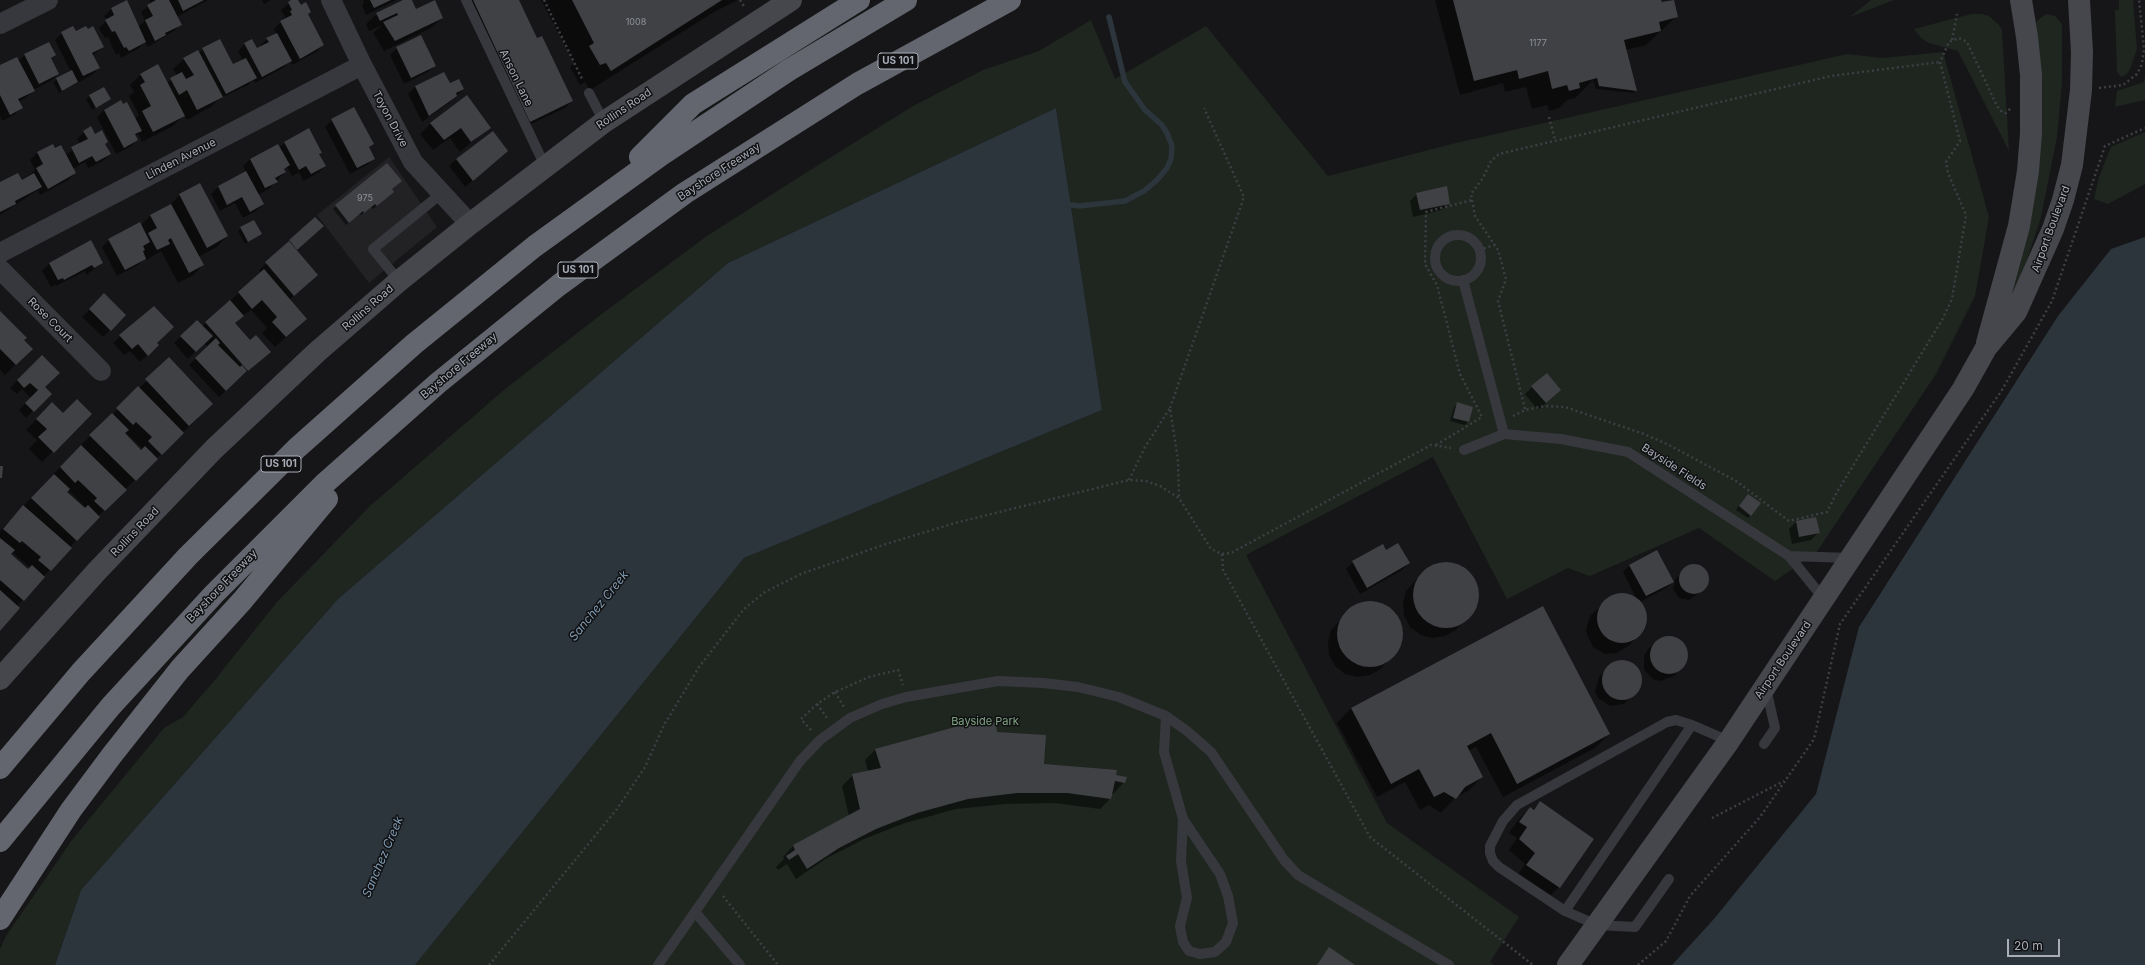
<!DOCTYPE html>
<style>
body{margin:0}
#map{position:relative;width:2145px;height:965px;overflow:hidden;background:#161618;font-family:Inter,sans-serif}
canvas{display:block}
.scale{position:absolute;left:2007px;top:939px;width:53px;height:18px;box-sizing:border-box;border:2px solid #a8adb8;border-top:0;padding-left:5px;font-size:12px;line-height:14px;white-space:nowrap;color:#a8adb8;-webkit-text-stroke:3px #111113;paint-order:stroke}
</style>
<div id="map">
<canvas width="2145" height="965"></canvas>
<div class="scale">20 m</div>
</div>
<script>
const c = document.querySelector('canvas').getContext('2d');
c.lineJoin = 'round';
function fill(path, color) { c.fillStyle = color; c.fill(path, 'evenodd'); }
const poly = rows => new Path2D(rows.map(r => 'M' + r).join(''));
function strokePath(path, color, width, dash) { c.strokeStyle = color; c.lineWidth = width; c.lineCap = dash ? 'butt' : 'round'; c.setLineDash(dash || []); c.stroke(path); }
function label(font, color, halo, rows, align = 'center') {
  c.font = font + ' Inter,sans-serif'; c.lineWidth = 3; c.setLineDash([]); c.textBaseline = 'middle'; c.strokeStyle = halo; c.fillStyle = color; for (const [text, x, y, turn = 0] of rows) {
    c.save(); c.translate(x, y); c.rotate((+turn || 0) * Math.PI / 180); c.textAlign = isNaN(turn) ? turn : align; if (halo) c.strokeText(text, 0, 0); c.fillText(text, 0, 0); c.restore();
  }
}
fill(poly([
 [389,157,437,227,369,283,317,215]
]), '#222225');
fill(poly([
 [1871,0,1894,0,1850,17],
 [2119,0,2133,0,2136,37,2137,49,2130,69,2127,74,2121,77,2117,72,2115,10,2119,10],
 [1971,14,1982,14,1989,16,1999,25,2002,30,2009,151,1958,51,1929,43,1921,38,1914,29],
 [2046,14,2055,16,2062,24,2062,83,2057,137,2041,217,2026,263,2006,311,2035,27,2037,21],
 [1091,20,1115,79,1206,26,1328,176,1456,143,1847,54,1882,58,1943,52,1989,217,1975,296,1936,374,1816,553,1775,581,1699,528,1590,576,1568,568,1507,599,1433,457,1246,555,1387,823,1519,917,1490,962,1494,965,415,965,744,558,1102,410,1056,108,728,263,338,599,81,890,55,965,0,965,0,949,6,936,72,840,164,728,183,717,214,681,277,602,370,506,505,389,603,313,707,236,804,174,913,106,983,70,1039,51],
 [2145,74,2145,100,2115,107,2117,91,2144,82],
 [2145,132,2145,184,2108,204,2094,199,2099,177,2111,147]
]), '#1e261f');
fill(poly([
 [1056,108,1102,410,744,558,415,965,55,965,81,890,338,599,728,263],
 [2145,237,2145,965,1672,965,1713,920,1816,794,1859,627,2058,316,2111,249]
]), '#2c353c');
fill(poly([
 [149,0,208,0,177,17,181,24,174,31,148,47,145,42,138,49,121,58,119,53,116,55,108,37,105,38,99,28,107,20,104,16,111,9,126,2,138,27,145,21,141,12,151,4],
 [262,0,271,0,264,4],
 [293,0,297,0,307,15,323,45,316,52,292,65,290,61,283,68,255,83,253,80,248,85,219,99,211,107,187,120,184,115,173,126,142,142,138,134,135,136,137,140,130,147,116,154,97,117,104,110,121,102,135,119,139,115,129,96,134,92,130,85,141,74,167,83,177,76,173,69,184,59,197,51,198,54,203,49,233,66,243,60,238,51,245,44,257,50,261,48,260,46,267,39,276,34,274,29,285,17,281,10],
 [363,0,396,0,366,15,362,5,364,3],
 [405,0,411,0,416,10,442,18,431,28,384,51,373,33,382,25,369,31,366,24,377,14],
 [463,0,518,0,537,40,572,101,565,108,523,128],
 [541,0,738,0,714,12,590,90,585,82,580,85,570,67,574,63],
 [1435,0,1660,0,1661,3,1673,0,1677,16,1646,45,1626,50,1636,90,1633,93,1596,89,1593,80,1575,98,1567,100,1559,108,1549,111,1547,105,1532,109,1526,87,1505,92,1503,83,1460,95],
 [87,30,103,47,92,56,99,68,92,75,59,93,53,82,71,72,55,40,62,33],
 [397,48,435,65,428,72,404,84,390,55],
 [25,55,54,55,51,59,58,74,51,81,33,90,26,98,18,102,21,108,14,115,2,121,0,116,0,66,18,61],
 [444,73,450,84,463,89,449,103,422,122,408,94,415,87],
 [104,88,110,99,92,110,86,99],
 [332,120,372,144,368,148,374,158,367,165,350,174,325,127],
 [431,123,489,128,460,152,450,138,433,150,420,134],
 [84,132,95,135,105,144,110,154,103,161,88,168,85,162,73,169,75,173,68,180,40,195,38,190,0,215,0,184,21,182,35,170,30,160,37,153,53,145,55,149,66,155,80,144,77,139],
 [285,142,321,153,319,155,325,166,318,173,303,181,299,172,292,176,287,167,284,170,285,172,269,189,258,195,263,204,256,211,243,218,235,203,220,211,211,194,218,187,246,172,243,166,250,159,279,148],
 [507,151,465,187,449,166,456,159],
 [387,164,391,190,390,195,373,209,371,207,361,215,359,214,346,225,333,209],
 [1417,194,1449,203,1442,210,1413,217,1410,201],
 [180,195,227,236,217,247,198,257,203,265,192,276,178,283,161,251,147,260,145,258,138,265,117,276,102,247,109,240,140,226,150,216,170,205],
 [315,218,315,233,296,251,310,282,289,300,295,329,275,347,262,333,267,328,251,310,240,318,235,324,250,342,269,352,219,397,189,365,208,347,204,343,188,359,174,343,197,321,202,326,261,273,259,270],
 [241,228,260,234,245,244,238,231],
 [102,263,86,275,85,271,56,286,55,284,51,287,42,271,49,264],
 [104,295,124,315,103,337,82,317],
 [154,307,155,343,158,345,140,362,130,351,124,355,113,343],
 [0,312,31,349,5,375,0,370],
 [42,356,44,387,50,394,26,418,19,410,31,398,22,389,17,394,10,388],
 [169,359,201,415,98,516,17,606,0,630,0,531,80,446],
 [125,432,142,448,140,450,124,433],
 [68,490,86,508,84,510,66,492],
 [12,552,30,568,28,570,10,554],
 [1532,387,1553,397,1538,410,1525,394],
 [52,404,63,414,90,414,42,462,29,449,37,440,26,430],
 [1458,404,1472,407,1468,422,1465,425,1450,421,1454,407],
 [1745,498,1751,515,1748,518,1736,510],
 [1816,518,1818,533,1811,540,1792,544,1789,529,1796,522],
 [1386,551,1409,563,1402,570,1360,594,1346,569,1353,562],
 [1447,563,1458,566,1468,573,1476,585,1477,597,1474,608,1456,630,1445,636,1432,638,1421,635,1410,627,1404,616,1403,603,1406,591,1425,570,1436,564],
 [1630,565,1673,581,1666,588,1640,602,1646,612,1646,625,1639,636,1627,647,1617,653,1605,654,1593,647,1587,635,1586,629,1590,616,1610,597,1616,594,1628,594,1636,598,1623,572],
 [1692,566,1702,568,1708,577,1706,588,1689,600,1679,598,1673,589,1675,579],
 [1372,602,1383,605,1393,612,1401,624,1402,636,1399,647,1381,669,1370,675,1357,677,1345,674,1335,666,1329,655,1328,642,1331,630,1350,610,1361,604],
 [1662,638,1676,638,1686,648,1687,655,1686,662,1674,676,1661,681,1654,680,1644,670,1644,656,1648,649],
 [1618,662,1632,665,1637,670,1640,684,1637,691,1624,704,1610,706,1598,698,1595,691,1599,677,1611,664],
 [1351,708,1609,734,1595,748,1503,797,1476,747,1468,751,1482,777,1468,791,1456,797,1441,813,1429,805,1420,810,1405,782,1377,797,1337,723],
 [996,733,1043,765,1115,776,1124,782,1114,793,1112,793,1110,799,1100,809,1055,803,1005,804,956,809,905,823,864,839,827,858,796,879,787,864,778,870,776,867,784,859,783,857,793,846,849,816,842,786,853,775,868,771,865,760,875,750],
 [1540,803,1559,887,1548,898,1517,876,1525,864,1509,850,1517,838,1509,833,1519,819,1530,808,1532,810]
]), '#0007');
strokePath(poly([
 [1065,204,1079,206,1125,201,1144,191,1157,180,1167,168,1171,159,1172,146,1167,133,1162,125,1145,110,1125,82,1109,17]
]), '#2c353c', 5.5);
fill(poly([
 [127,0,146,42,129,51,126,47,124,48,115,31,112,32,105,20,114,15,111,8],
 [156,0,169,0,182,25,165,33,166,35,155,41,145,20,153,16,147,5],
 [178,0,204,0,183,11],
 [291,0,298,0,301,5,306,2,311,12,308,14,324,45,300,59,280,21,292,15,290,11,292,10,288,2],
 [370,0,391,0,374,8],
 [403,0,412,0,416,9,435,0,443,18,395,41,383,22,398,15,397,13,380,21,376,13],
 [473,0,519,0,537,38,542,36,573,101,530,122],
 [572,0,722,0,611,71,606,63,600,65,589,46,594,43],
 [1453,0,1661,0,1662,2,1674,0,1678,17,1659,22,1661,31,1624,40,1637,91,1599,86,1597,78,1579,83,1580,88,1569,91,1567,85,1552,89,1548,71,1519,79,1517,70,1474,81],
 [73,26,76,31,86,26,88,29,93,26,104,47,92,53,100,68,83,76,61,32],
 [277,33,292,61,262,77,244,43,252,39,257,48,269,42,266,38],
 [421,35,436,66,411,78,396,47],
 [220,39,233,64,246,58,257,78,226,94,202,48],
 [49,42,56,55,51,58,59,74,39,84,24,54],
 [198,50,223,97,197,110,187,90,179,95,170,78,182,72,186,79,194,75,183,58],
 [17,57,35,91,18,99,23,108,10,115,0,95,0,65],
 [158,64,185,116,153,132,142,111,151,106,140,85,145,82,140,74],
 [72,70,78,82,62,91,56,78],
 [444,72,450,83,459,79,464,89,456,93,457,96,429,116,415,86],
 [104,87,111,99,96,108,89,95],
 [467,95,491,128,471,142,461,128,444,140,430,123],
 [121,100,123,104,127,102,142,131,135,134,138,140,124,148,104,110],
 [354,107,374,144,369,147,375,159,357,168,331,119],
 [91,126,95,134,102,130,108,142,105,144,111,154,96,162,92,156,79,163,71,147,88,139,83,131],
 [309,128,322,153,319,154,326,166,311,174,306,166,299,170,284,142],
 [493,131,508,151,473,181,456,159],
 [53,144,55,148,61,145,76,173,48,189,36,168,43,164,37,152],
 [278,144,290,165,284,169,286,172,275,178,278,182,265,188,250,159],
 [387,163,402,181,392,189,394,192,377,206,375,204,364,213,363,211,349,223,335,205],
 [246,171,264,204,250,212,242,197,227,205,218,186],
 [18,173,22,180,34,173,42,187,15,201,16,204,0,212,0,182],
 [200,183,228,236,207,248,179,194],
 [1447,186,1450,204,1420,210,1416,193],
 [171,204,204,265,189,273,171,238,168,240,170,244,157,250,148,233,157,228,150,215],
 [315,217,324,226,297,250,289,240],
 [254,220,262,234,248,242,240,227],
 [140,222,150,242,143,246,145,250,143,251,146,259,125,270,108,239],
 [91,240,103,263,94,268,92,265,64,280,63,278,58,280,49,263],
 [289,241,318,275,294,296,265,262],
 [264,269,307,319,286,337,272,322,277,317,262,300,252,309,238,292],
 [104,293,126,315,111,331,89,309],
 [230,300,244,316,235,323,250,340,256,335,271,352,248,371,205,322],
 [154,306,174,327,157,343,159,345,148,356,138,344,132,349,119,335],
 [0,311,27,338,24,340,33,349,16,365,0,349],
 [197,320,213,336,196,352,180,336],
 [216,338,220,343,218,345,240,367,242,365,247,371,226,391,195,358],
 [42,355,60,373,45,387,52,394,34,412,25,403,38,390,30,383,24,388,17,380],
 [169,357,213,404,189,426,145,379],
 [1547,373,1561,390,1546,403,1531,386],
 [138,386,184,433,162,455,148,441,152,437,136,422,133,425,116,408],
 [77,399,92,414,54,453,38,437,47,429,36,419,52,402,63,413],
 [1457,402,1473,407,1469,422,1453,418],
 [112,413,129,430,125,433,141,450,145,446,158,459,136,481,89,435],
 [81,445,127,490,105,511,94,501,97,498,78,480,75,483,60,467],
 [0,466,3,466,2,478,0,478],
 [54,474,70,489,67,492,85,508,88,505,100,517,77,541,31,498],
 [1748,494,1761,503,1751,516,1739,506],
 [23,505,72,548,51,571,38,560,41,557,22,541,20,543,3,529],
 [1816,517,1820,533,1799,537,1796,521],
 [0,538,15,550,11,554,28,569,32,565,45,577,24,601,0,580],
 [1398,543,1410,563,1367,588,1352,561,1383,544,1386,550],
 [1657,550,1674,582,1646,596,1629,565],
 '1413 595a33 33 0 1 1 66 0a33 33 0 1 1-66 0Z',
 '1679 579a15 15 0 1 1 30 0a15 15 0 1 1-30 0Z',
 [0,590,20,608,0,631],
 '1597 618a25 25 0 1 1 50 0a25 25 0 1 1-50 0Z',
 '1337 634a33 33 0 1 1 66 0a33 33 0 1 1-66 0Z',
 [1543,606,1610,734,1517,784,1491,733,1467,746,1483,777,1465,787,1456,799,1444,792,1434,797,1419,769,1391,784,1351,708],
 '1650 655a19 19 0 1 1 38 0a19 19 0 1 1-38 0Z',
 '1602 680a20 20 0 1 1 40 0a20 20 0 1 1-40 0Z',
 [996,723,997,732,1046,735,1044,764,1117,770,1116,775,1127,777,1125,783,1115,781,1111,799,1067,793,1017,793,968,799,917,813,876,829,839,848,807,869,798,854,789,860,786,856,795,850,793,845,860,809,852,774,881,768,875,749,955,727],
 [1540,801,1594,839,1560,888,1526,865,1535,853,1519,839,1527,827,1519,822,1530,807,1534,810],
 [1329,947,1355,965,1317,965]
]), '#404145');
strokePath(poly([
 [544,0,583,81],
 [740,0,745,8],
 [1952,40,1957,14],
 [2099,88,2123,85,2137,74,2142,64,2144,49,2139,0],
 [1549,117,1555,140],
 [1479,250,1495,245],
 [1170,408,1244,197,1204,108],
 [1525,409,1498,301,1506,279,1498,250,1475,216,1471,194,1483,178,1491,161,1499,154,1831,76,1940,62],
 [1513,416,1525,410,1545,406,1565,407,1644,434,1669,445,1736,481,1789,521,1827,512,1837,492,1942,320,1952,299,1966,215,1948,173,1946,162,1960,141,1940,62,1949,42,1959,38,1967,42,1997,106,2002,112,2006,113,2011,108],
 [1436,445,1482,417,1460,374,1437,285,1425,264,1426,212,1472,200],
 [1129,480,1145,447,1170,408,1178,460,1179,498],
 [1222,554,1223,570,1370,837,1533,965],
 [835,692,844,707],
 [817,704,827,718],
 [811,730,801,719,817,704,835,692,869,677,898,670,903,685],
 [1712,818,1784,781],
 [723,896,778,965],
 [489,965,617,809,645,767,664,725,699,667,744,609,765,592,801,574,886,544,955,523,1129,480,1146,481,1160,486,1179,498,1211,549,1222,554,1231,553,1431,445,1451,448],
 [1638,965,1666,941,1690,896,1760,817,1814,739,1840,624,2002,390,2052,301,2105,146,2145,128]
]), '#3d3f44', 2.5, [2, 3]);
strokePath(poly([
 [466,0,545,166],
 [589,93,604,122],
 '1435 258a23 23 0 1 1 46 0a23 23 0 1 1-46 0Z',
 [1463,280,1504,434],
 [399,281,373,249,442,193],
 [1464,450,1504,434,1561,439,1628,452,1789,556,1824,599],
 [1789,556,1851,558],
 [1166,716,1164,752,1183,819,1181,861,1187,898,1180,926,1183,942,1189,951,1200,954,1215,952,1226,942,1233,923,1228,896,1220,874,1183,819],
 [1764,744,1775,728,1766,688],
 [1669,879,1635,927,1597,925,1565,911,1499,867,1493,861,1490,853,1490,846,1503,821,1517,805,1667,722,1676,720,1692,725],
 [1565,911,1692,725,1729,741],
 [695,912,740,965],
 [658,965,800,761,820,740,850,718,882,704,906,697,998,681,1043,683,1078,687,1119,697,1166,716,1187,731,1211,752,1284,860,1298,875,1449,965]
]), '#37383d', 10);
strokePath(poly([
 [331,0,362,65,413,162,470,224],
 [0,24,48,0],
 [0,253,362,65],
 [0,269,101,371]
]), '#37383d', 20);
strokePath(poly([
 [1987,343,2019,226,2028,171,2031,133,2031,75,2027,37,2021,0],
 [0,679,98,570,214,449,317,352,399,281,470,224,604,122,791,0],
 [1568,965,1729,741,1963,389,1986,348,2016,312,2053,229,2063,200,2072,165,2081,90,2082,52,2079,0]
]), '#45474d', 22);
strokePath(poly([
 [640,157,693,104,859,0],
 [0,768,81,672,188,556,297,448,414,344,535,246,661,155,789,70,906,0],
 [0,841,111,706,214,594,324,484,438,383,559,285,685,193,857,84,1010,0],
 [0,919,71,810,112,755,180,669,242,601,327,499]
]), '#63666e', 22);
label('9px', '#8e929b', null, [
 ["1008",636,22],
 ["1177",1538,43],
 ["975",365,198]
]);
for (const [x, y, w] of [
 [898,61,40],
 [578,270,40],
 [281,464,40]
]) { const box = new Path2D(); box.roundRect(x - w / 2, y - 8, w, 16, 3); c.fillStyle = '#111113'; c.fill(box); strokePath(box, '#a8adb8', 1); }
label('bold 10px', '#a8adb8', null, [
 ["US 101",898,61],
 ["US 101",578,270],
 ["US 101",281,464]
]);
label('11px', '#a8adb8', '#111113', [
 ["Anson Lane",516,78,64],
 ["Rollins Road",624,109,-34],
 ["Toyon Drive",390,119,62],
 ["Linden Avenue",181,159,-27],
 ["Bayshore Freeway",719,172,-33],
 ["Airport Boulevard",2051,229,-70],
 ["Rollins Road",368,308,-41],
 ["Rose Court",50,320,45],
 ["Bayshore Freeway",459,366,-40],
 ["Bayside Fields",1674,467,33],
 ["Rollins Road",135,532,-46],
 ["Bayshore Freeway",222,586,-46],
 ["Airport Boulevard",1783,660,-56]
]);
label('11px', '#7fa381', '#111113', [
 ["Bayside Park",985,722]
]);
label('italic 12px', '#7f9bb3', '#111113', [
 ["Sanchez Creek",599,606,-51],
 ["Sanchez Creek",383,857,-67]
]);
</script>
